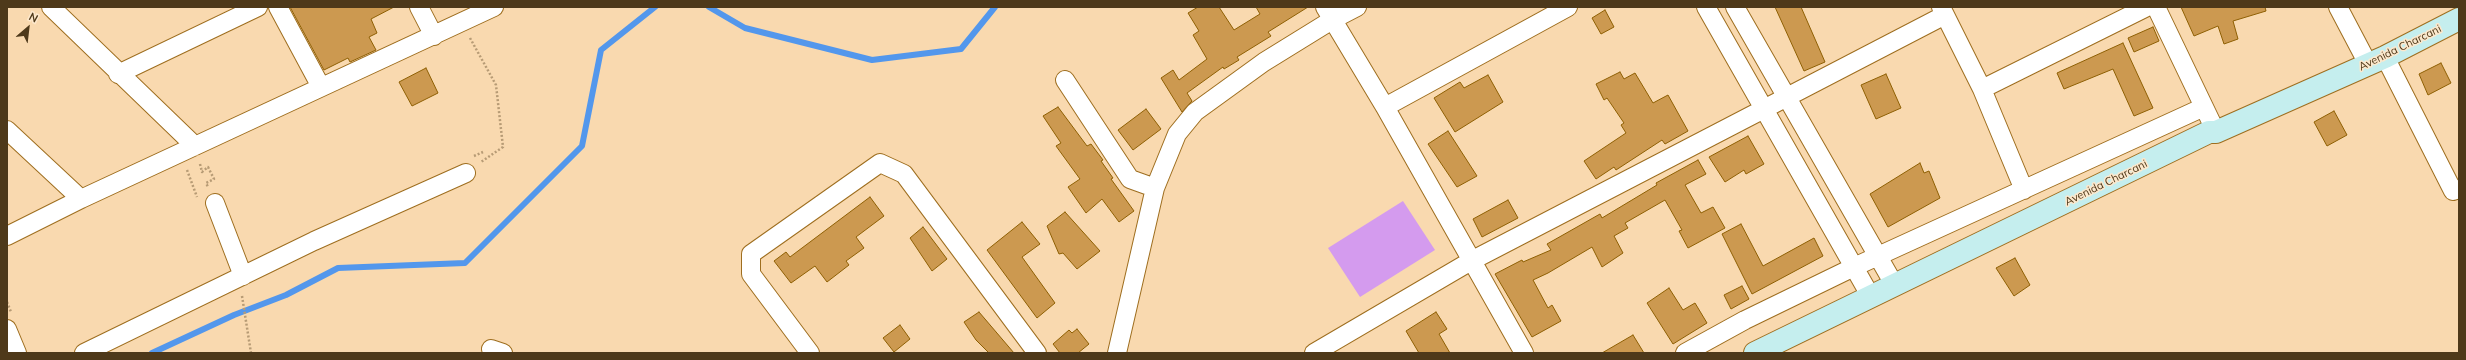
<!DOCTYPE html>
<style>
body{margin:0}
#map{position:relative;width:2466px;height:360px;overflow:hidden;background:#f9d9af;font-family:Mulish,sans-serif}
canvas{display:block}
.frame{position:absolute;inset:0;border:8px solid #4e391a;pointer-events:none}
.north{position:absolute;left:8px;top:8px;width:40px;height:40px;-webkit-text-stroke:3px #fde8cc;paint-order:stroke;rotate:28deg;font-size:11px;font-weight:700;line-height:16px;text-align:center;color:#4e391a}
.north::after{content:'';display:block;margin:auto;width:14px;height:18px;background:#4e391a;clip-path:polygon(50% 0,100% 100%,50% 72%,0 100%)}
</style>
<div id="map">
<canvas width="2466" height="360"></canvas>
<div class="frame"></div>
<div class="north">N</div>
</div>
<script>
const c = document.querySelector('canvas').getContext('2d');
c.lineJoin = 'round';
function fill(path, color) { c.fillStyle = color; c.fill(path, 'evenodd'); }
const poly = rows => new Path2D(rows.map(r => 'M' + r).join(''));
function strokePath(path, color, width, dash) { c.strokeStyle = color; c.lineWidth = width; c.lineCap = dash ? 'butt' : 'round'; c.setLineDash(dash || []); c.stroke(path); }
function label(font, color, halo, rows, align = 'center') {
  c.font = font + ' Mulish,sans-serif'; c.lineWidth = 3; c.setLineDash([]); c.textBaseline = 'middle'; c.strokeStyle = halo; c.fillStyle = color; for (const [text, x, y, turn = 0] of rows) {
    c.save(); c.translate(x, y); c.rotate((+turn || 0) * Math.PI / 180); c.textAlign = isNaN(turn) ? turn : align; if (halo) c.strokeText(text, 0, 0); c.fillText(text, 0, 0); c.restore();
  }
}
fill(poly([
 [1403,201,1435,250,1360,297,1328,248]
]), '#d49bee');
strokePath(poly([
 [709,7,745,28,872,60,961,49,995,7],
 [152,353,234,315,286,295,338,268,465,263,582,146,601,50,655,7]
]), '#5397ec', 6);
const building = poly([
 [290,7,394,7,371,19,377,33,369,37,376,50,350,62,348,58,324,70,290,7],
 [1198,7,1219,7,1234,30,1260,14,1256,7,1308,7,1268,32,1271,36,1237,57,1239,60,1224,69,1223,67,1187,93,1192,101,1182,112,1161,78,1173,70,1179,80,1207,59,1193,35,1199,31,1188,13,1198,7],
 [1775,7,1801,7,1825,62,1804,71,1775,7],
 [2181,7,2265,7,2266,11,2233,21,2238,39,2224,44,2218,26,2194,36,2181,7],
 [1605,10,1614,27,1601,34,1592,18,1605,10],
 [2153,27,2159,41,2134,52,2128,38,2153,27],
 [2123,43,2153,108,2134,116,2113,69,2064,89,2057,73,2123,43],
 [2441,63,2451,83,2428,95,2419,74,2441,63],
 [426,68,438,93,412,106,399,82,426,68],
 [1620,72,1624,79,1635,73,1653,103,1668,95,1688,131,1665,144,1662,140,1616,170,1614,167,1596,179,1584,161,1626,133,1621,125,1624,123,1607,98,1604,100,1596,84,1620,72],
 [1886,74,1901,108,1876,119,1861,85,1886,74],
 [1488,75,1503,102,1455,132,1434,98,1460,82,1464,88,1488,75],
 [1058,107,1087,146,1091,144,1103,160,1101,161,1113,178,1111,179,1134,211,1119,222,1102,199,1086,213,1068,187,1080,179,1056,146,1061,143,1043,116,1058,107],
 [1146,109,1161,129,1133,150,1118,130,1146,109],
 [2334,111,2347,135,2327,146,2314,122,2334,111],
 [1448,131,1477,176,1457,187,1428,144,1448,131],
 [1748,136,1764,164,1746,174,1744,170,1725,182,1709,157,1748,136],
 [1698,160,1706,174,1685,185,1701,213,1713,207,1725,228,1688,248,1679,231,1682,230,1665,200,1625,223,1628,228,1614,236,1623,253,1602,267,1592,247,1548,273,1533,280,1548,308,1552,305,1561,321,1532,337,1495,274,1522,260,1523,262,1551,250,1547,244,1600,214,1602,218,1657,185,1656,183,1698,160],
 [1920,163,1924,173,1929,171,1940,198,1888,227,1870,194,1920,163],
 [870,197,884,216,856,237,864,248,846,261,849,265,827,282,815,266,791,283,774,261,786,252,790,257,870,197],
 [1508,200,1518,218,1482,237,1473,219,1508,200],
 [1065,212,1100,251,1077,269,1063,253,1059,254,1047,226,1065,212],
 [1022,222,1040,244,1022,257,1055,303,1037,318,987,250,1022,222],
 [1741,224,1763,266,1814,238,1823,256,1752,294,1722,234,1741,224],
 [923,227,947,259,932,271,910,238,923,227],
 [2015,258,2030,285,2014,296,1996,268,2015,258],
 [1742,286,1749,299,1731,309,1724,295,1742,286],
 [1669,288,1683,310,1695,303,1707,323,1673,344,1647,303,1669,288],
 [979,312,1014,353,989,353,976,340,964,322,979,312],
 [1436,312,1447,329,1439,334,1450,353,1419,353,1406,331,1436,312],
 [900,325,910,339,894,352,883,338,900,325],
 [1077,329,1089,344,1078,353,1060,353,1053,344,1069,330,1072,333,1077,329],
 [1633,335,1644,353,1602,353,1633,335]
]);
fill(building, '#cc9950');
strokePath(building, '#8e5f03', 1);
const street = poly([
 [51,7,195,146],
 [278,7,321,87],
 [419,7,434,36],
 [1325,7,1385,107,1524,353],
 [1706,7,1871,297],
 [1735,7,1895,286],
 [1941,7,1982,89,2024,190],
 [2156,7,2216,132],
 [2338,7,2368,64],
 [2385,57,2453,191,2459,189],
 [118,74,258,7],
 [1065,80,1130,179,1155,188],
 [1982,89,2147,7],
 [1385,107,1568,7],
 [7,130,81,199],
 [215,203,243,276],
 [7,236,81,199,494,7],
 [7,329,17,353],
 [491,349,503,353],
 [84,353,314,241,466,173],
 [810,353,751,274,751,254,880,163,904,174,1037,353],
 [1117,353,1155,188,1177,134,1195,112,1264,62,1332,20,1357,7],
 [1314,353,1471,261,1945,15],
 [1685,353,1745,320,1854,267,2204,107]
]);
const secondary = poly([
 [1755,353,2209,132,2216,132,2385,57,2459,19]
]);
strokePath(street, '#9e6e1f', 20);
strokePath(secondary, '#9e6e1f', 24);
strokePath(poly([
 [470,38,496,85,503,147,481,162],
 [474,156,483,152],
 [200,164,202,172,208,167,214,179,206,183,208,187],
 [187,170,197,197],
 [242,296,251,353],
 [7,302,11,312]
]), '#b79b75', 2.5, [2, 2]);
strokePath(street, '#fff', 18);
strokePath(secondary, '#c5eeee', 22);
label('11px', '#4e391a', '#fde8cc', [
 ["Avenida Charcani",2400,48,-26],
 ["Avenida Charcani",2106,183,-26]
]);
</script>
